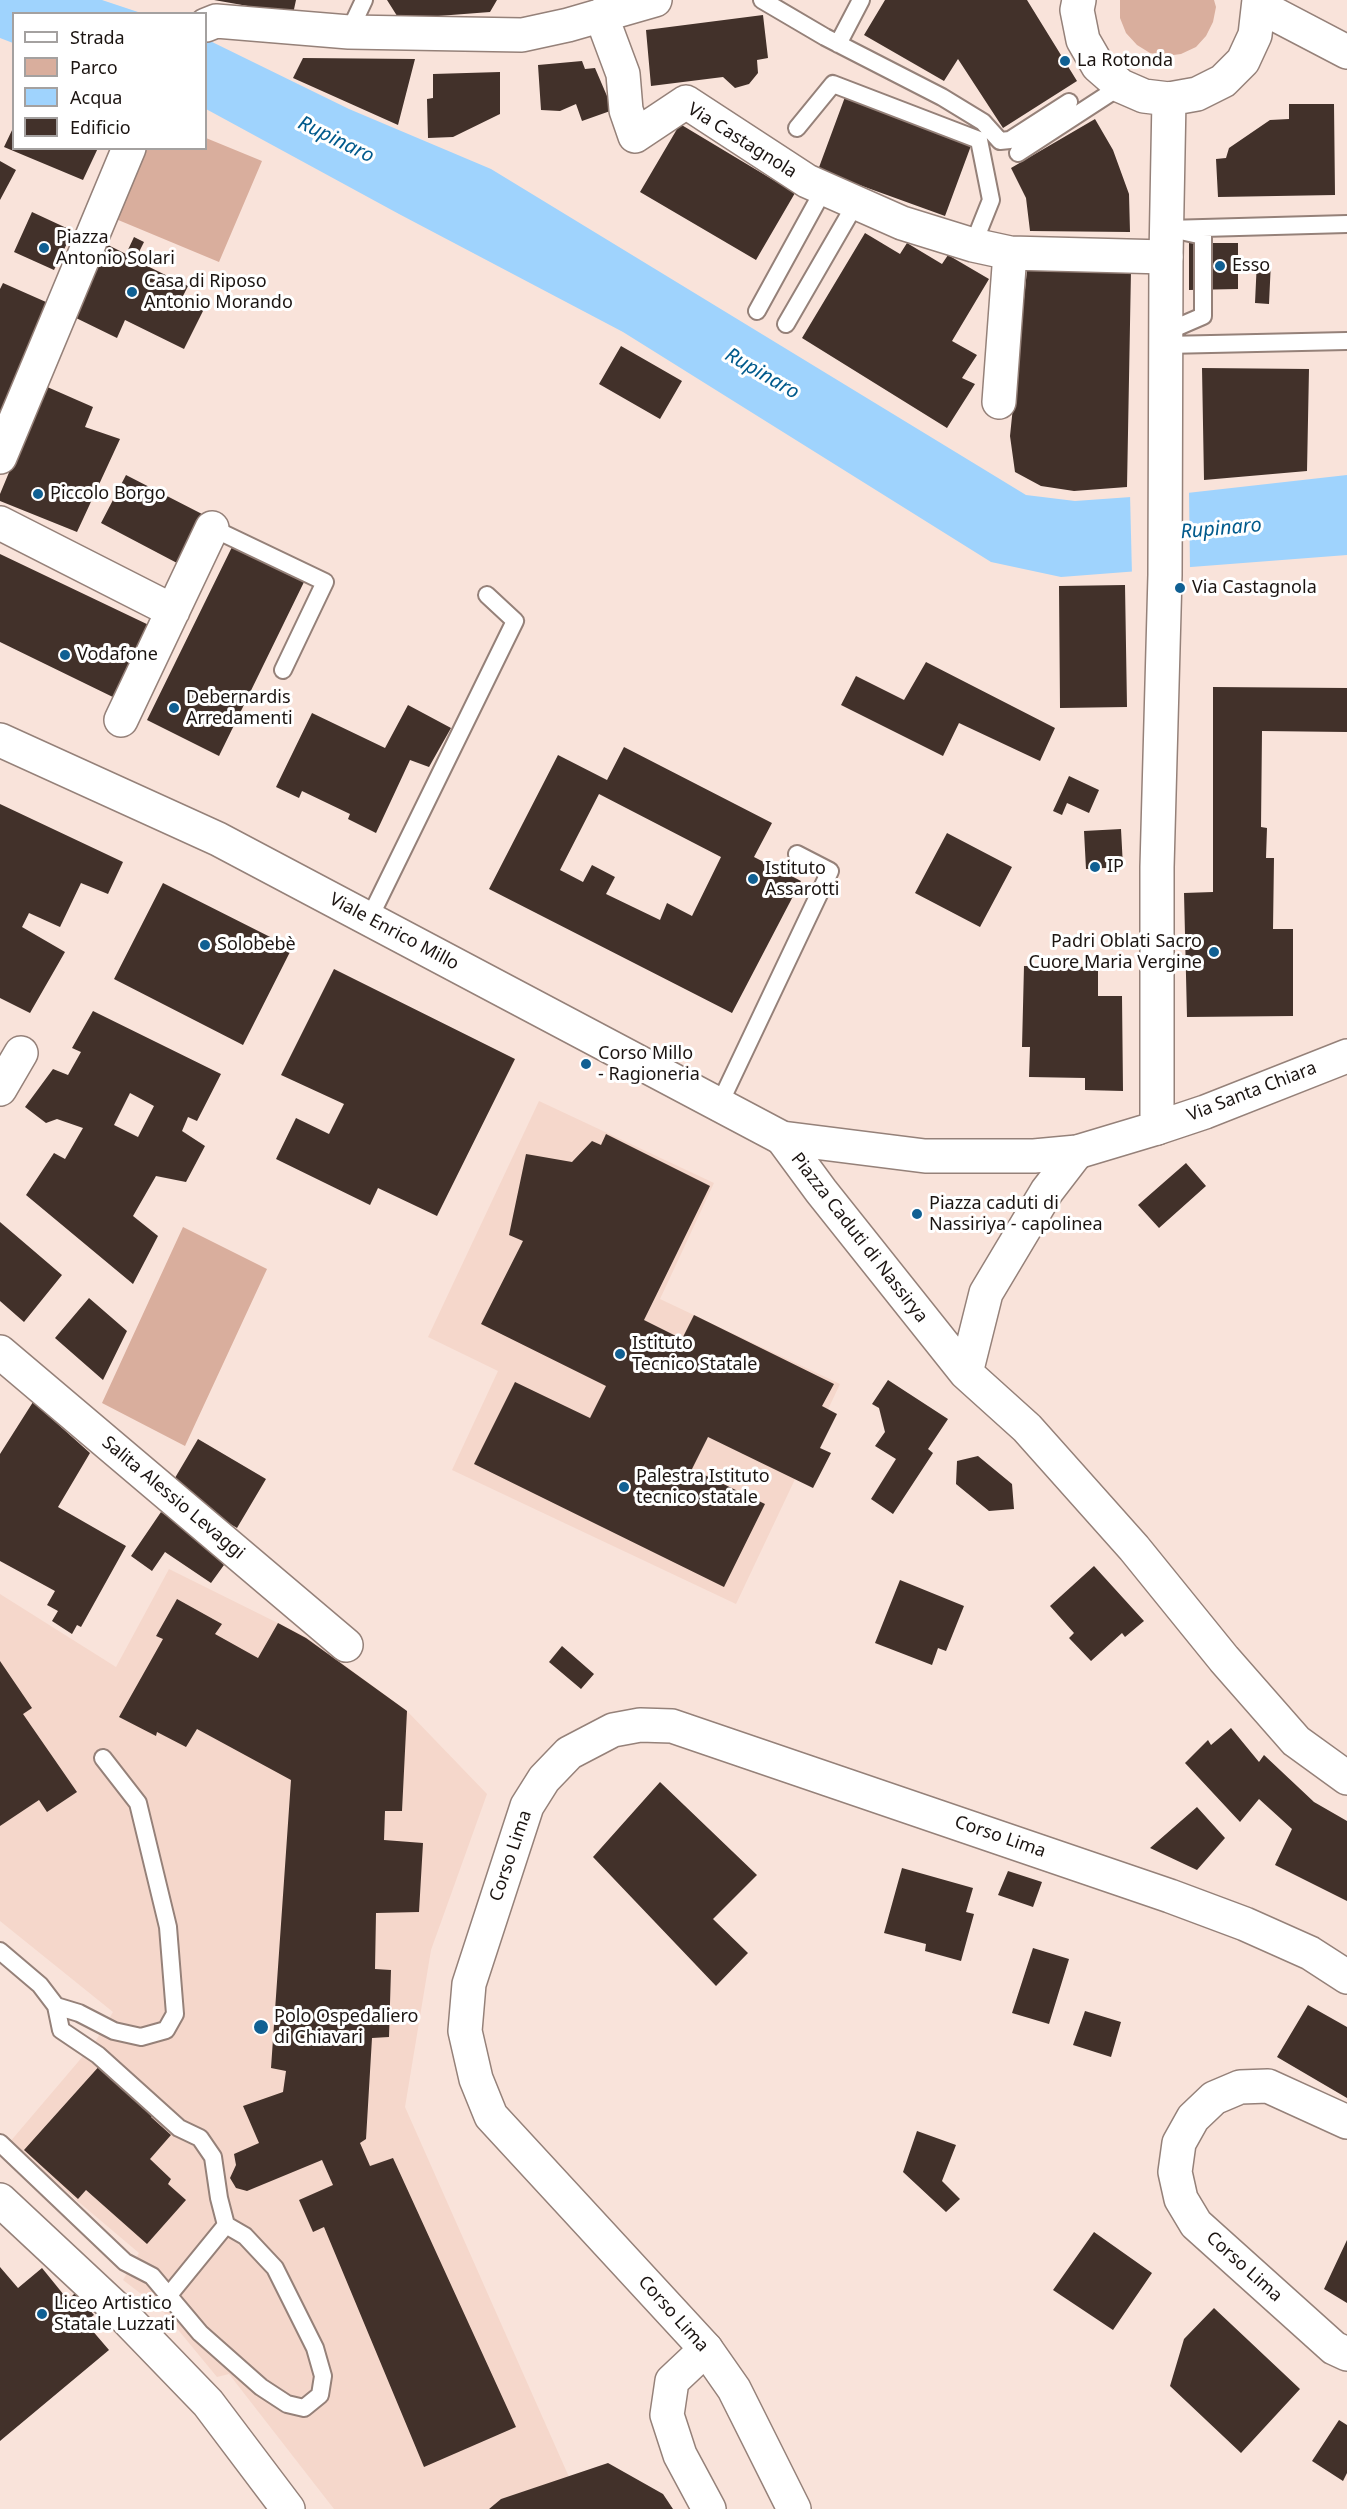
<!DOCTYPE html>
<meta charset="utf-8">
<style>
body{margin:0}
#map{position:relative;width:1347px;height:2509px;overflow:hidden;background:#f9e3da;font-family:"Noto Sans",sans-serif}
canvas{display:block}
.legend{position:absolute;left:12px;top:12px;width:195px;height:138px;box-sizing:border-box;background:#fff;border:2px solid #a4a1a0;margin:0;padding:8px 10px;list-style:none;font-size:18px;color:#1b1411}
.legend li{display:flex;align-items:center;gap:12px;height:30px}
.legend b{width:30px;border:2px solid #a4a1a0}
</style>
<div id="map">
<canvas width="1347" height="2509"></canvas>
<ul class="legend">
<li><b style="height:8px;background:#fff"></b>Strada</li>
<li><b style="height:16px;background:#d9ae9d"></b>Parco</li>
<li><b style="height:16px;background:#9fd3fd"></b>Acqua</li>
<li><b style="height:16px;background:#42312a"></b>Edificio</li>
</ul>
</div>
<script>
const c = document.querySelector('canvas').getContext('2d');
c.lineJoin = 'round';
function fill(path, color) { c.fillStyle = color; c.fill(path, 'evenodd'); }
const poly = rows => new Path2D(rows.map(r => 'M' + r).join(''));
function strokePath(path, color, width, dash) { c.strokeStyle = color; c.lineWidth = width; c.lineCap = dash ? 'butt' : 'round'; c.setLineDash(dash || []); c.stroke(path); }
function label(font, color, halo, rows, align = 'center') {
  c.font = font + ' "Noto Sans",sans-serif'; c.lineWidth = 6; c.setLineDash([]); c.textBaseline = 'middle'; c.strokeStyle = halo; c.fillStyle = color; for (const [text, x, y, turn = 0] of rows) {
    c.save(); c.translate(x, y); c.rotate((+turn || 0) * Math.PI / 180); c.textAlign = isNaN(turn) ? turn : align; if (halo) c.strokeText(text, 0, 0); c.fillText(text, 0, 0); c.restore();
  }
}
fill(poly([
 [539,1101,714,1183,660,1299,840,1384,736,1604,452,1470,498,1371,428,1337],
 [169,1569,306,1637,407,1711,487,1794,431,1950,405,2107,569,2477,501,2499,489,2509,334,2509,229,2374,217,2377,151,2297,140,2293,123,2280,139,2253,9,2143,95,2042,113,2012,0,1921,0,1594,116,1667]
]), '#f5d7cb');
fill(poly([
 [1120,0,1214,0,1216,7,1213,22,1206,36,1196,47,1181,54,1166,56,1150,53,1137,45,1126,33,1120,18],
 [206,138,262,161,219,262,111,217,141,149,206,148],
 [183,1227,267,1269,185,1446,102,1403]
]), '#d9ae9d');
fill(poly([
 [0,0,102,0,141,13,14,14,13,43,0,38],
 [206,39,349,109,491,169,1026,495,1075,501,1187,493,1347,475,1347,555,1061,577,991,562,623,332,399,214,206,109]
]), '#9fd3fd');
fill(poly([
 [1189,490,1190,570,1132,575,1130,494]
]), '#f9e3da');
fill(poly([
 [214,0,296,0,293,14],
 [387,0,497,0,490,12,399,19],
 [885,0,1027,0,1077,81,1003,128,958,59,944,81,864,35],
 [763,15,768,58,757,60,758,73,749,84,735,88,723,77,651,86,646,30],
 [303,58,415,59,398,125,293,78],
 [582,61,585,69,595,68,613,110,582,121,576,104,560,111,541,110,538,65],
 [500,72,500,114,453,137,428,138,427,99,433,98,433,74],
 [845,97,972,143,945,216,818,170],
 [1289,104,1334,104,1335,195,1218,197,1216,159,1226,158,1229,148,1270,120,1289,119],
 [1095,119,1113,150,1129,194,1130,232,1030,231,1026,198,1011,168],
 [680,124,795,193,756,260,640,192],
 [14,126,14,148,98,148,83,180,4,147],
 [0,161,16,170,0,200],
 [32,212,73,231,54,270,14,252],
 [865,233,900,254,907,243,942,264,948,255,989,279,952,341,977,355,962,378,975,384,947,428,802,338],
 [134,237,144,242,135,260,188,286,182,298,204,309,184,349,125,320,117,338,74,317,104,243,126,254],
 [1189,243,1238,243,1238,289,1189,290],
 [1257,260,1271,261,1269,304,1255,303],
 [1027,270,1131,270,1127,487,1074,491,1041,486,1015,472,1010,436],
 [3,283,46,302,3,414,0,413,0,289],
 [621,346,682,381,660,419,599,384],
 [1202,368,1309,369,1307,471,1204,480],
 [45,386,93,407,85,427,120,439,77,532,0,501,0,494],
 [126,475,202,514,177,563,101,523],
 [232,547,304,582,219,756,147,720],
 [0,554,153,627,119,700,0,642],
 [1125,585,1127,707,1060,708,1059,586],
 [926,662,1055,728,1040,761,959,723,943,756,841,705,856,676,904,700],
 [1213,687,1347,688,1347,732,1262,731,1261,827,1267,828,1266,858,1274,858,1273,929,1293,929,1293,1016,1187,1017,1184,893,1213,892],
 [408,705,451,728,429,767,410,760,376,833,348,819,350,814,302,791,299,798,276,787,312,713,385,748],
 [624,747,772,823,754,857,801,881,732,1013,489,889,558,755,607,780],
 [599,794,721,857,692,916,667,903,660,920,606,894,615,877,592,865,583,882,560,870],
 [1069,776,1099,790,1089,813,1067,803,1062,815,1053,811],
 [0,804,123,862,108,894,81,883,60,927,29,913,22,927,65,952,30,1013,0,998],
 [1121,829,1123,867,1086,869,1084,831],
 [947,833,1012,867,980,927,915,893],
 [163,883,292,948,243,1045,114,979],
 [1024,966,1098,967,1098,996,1122,996,1123,1091,1085,1090,1085,1078,1029,1077,1030,1047,1022,1047],
 [334,969,515,1059,437,1216,378,1188,370,1205,276,1159,296,1118,329,1134,344,1104,281,1075],
 [93,1011,221,1074,197,1121,188,1117,182,1131,205,1146,186,1182,156,1176,133,1216,158,1236,133,1284,26,1195,54,1153,65,1159,83,1128,57,1119,46,1123,25,1107,53,1069,68,1075,81,1052,72,1048],
 [130,1093,154,1106,138,1137,114,1125],
 [606,1134,710,1186,644,1320,682,1339,694,1315,834,1384,822,1406,837,1414,820,1448,831,1453,813,1488,708,1437,692,1469,765,1504,724,1587,474,1464,515,1382,590,1418,606,1386,481,1324,523,1241,509,1235,526,1154,572,1162,592,1141,601,1145],
 [1186,1163,1206,1186,1159,1228,1138,1205],
 [0,1222,62,1275,24,1322,0,1301],
 [89,1298,127,1331,103,1380,55,1338],
 [888,1380,948,1419,928,1449,933,1453,893,1514,871,1499,896,1459,875,1446,885,1432,879,1408,872,1404],
 [33,1402,90,1453,58,1507,126,1546,81,1627,77,1625,72,1634,52,1621,58,1611,47,1605,55,1591,0,1561,0,1454],
 [198,1439,266,1479,237,1528,169,1488],
 [978,1456,1012,1484,1014,1509,989,1511,956,1484,957,1461],
 [161,1512,193,1534,224,1565,211,1583,165,1552,152,1571,131,1556],
 [1094,1566,1144,1621,1125,1637,1122,1633,1091,1661,1069,1638,1074,1633,1050,1606],
 [900,1580,964,1606,946,1651,938,1648,932,1665,875,1643],
 [177,1599,222,1624,215,1634,258,1658,278,1623,306,1638,407,1711,402,1811,385,1811,384,1840,423,1843,419,1912,376,1913,375,1969,391,1970,389,2037,372,2038,366,2139,360,2143,370,2166,393,2158,516,2427,424,2467,324,2227,313,2232,299,2200,333,2185,322,2160,247,2191,236,2188,230,2178,236,2165,234,2154,259,2143,243,2106,283,2092,286,2071,271,2068,291,1780,197,1729,186,1747,157,1732,156,1736,119,1717,163,1639,156,1636],
 [562,1646,594,1674,581,1689,549,1662],
 [0,1661,32,1708,23,1714,77,1792,47,1812,39,1800,0,1826],
 [1231,1728,1259,1762,1264,1755,1314,1802,1347,1821,1347,1901,1275,1865,1292,1829,1259,1799,1240,1822,1185,1763,1208,1740,1211,1745],
 [660,1782,757,1875,713,1919,748,1953,716,1986,593,1857],
 [1197,1807,1225,1838,1197,1870,1150,1848],
 [902,1868,973,1888,966,1912,974,1914,961,1961,925,1951,926,1944,884,1933],
 [1008,1871,1042,1882,1033,1907,998,1895],
 [1033,1948,1069,1959,1049,2024,1012,2013],
 [1308,2005,1347,2027,1347,2098,1277,2057],
 [1085,2011,1121,2022,1111,2057,1073,2045],
 [102,2063,155,2112,151,2117,171,2135,150,2159,171,2179,168,2184,186,2200,147,2244,86,2190,78,2199,24,2150],
 [917,2131,956,2145,942,2181,960,2199,946,2212,903,2172],
 [1094,2232,1152,2273,1113,2330,1053,2290],
 [1347,2240,1347,2303,1324,2289],
 [0,2267,18,2288,42,2268,68,2300,75,2293,94,2315,85,2322,109,2350,0,2441],
 [1214,2308,1300,2389,1241,2453,1170,2386,1184,2339],
 [1339,2420,1347,2425,1347,2473,1343,2481,1312,2461],
 [608,2463,663,2494,673,2509,489,2509,501,2499]
]), '#42312a');
const lane = poly([
 [762,0,825,37,942,97,983,122,1000,141,1010,140,1069,102],
 [349,32,364,0],
 [838,44,861,0],
 [797,128,833,84,979,140,991,200,973,245],
 [1018,153,1121,86],
 [1167,229,1347,224],
 [757,311,824,189],
 [786,324,856,203],
 [1166,332,1203,316,1203,236,1185,232],
 [1166,345,1347,341],
 [212,528,325,582,283,670],
 [369,919,515,621,487,595],
 [719,1105,830,871,797,854],
 [0,1951,40,1985,56,2006,79,2013,114,2031,141,2037,166,2030,175,2014,168,1927,138,1803,103,1758],
 [56,2006,61,2030,98,2055,179,2128,200,2138,213,2157,219,2198,226,2225,169,2295],
 [0,2143,125,2262,152,2276,200,2333,261,2387,287,2404,304,2408,320,2395,323,2376,315,2348,275,2268,245,2236,226,2225]
]);
const street = poly([
 [601,15,623,74,626,110,635,136,686,102,807,181,902,223,973,245,1010,253,1166,257],
 [206,25,216,21,349,32,522,35,568,25,655,0],
 [999,402,1010,253],
 [0,457,129,148],
 [0,523,173,611],
 [121,720,212,528],
 [0,1089,21,1053],
 [0,1352,346,1645],
 [1347,2122,1268,2086,1240,2087,1214,2098,1193,2118,1179,2143,1175,2172,1181,2199,1196,2224,1334,2348,1347,2354],
 [0,2200,121,2313,208,2403,288,2509],
 [706,2349,672,2381,667,2415,680,2455,709,2509]
]);
const secondary = poly([
 [1259,6,1347,52],
 [1157,1128,1205,1112,1347,1056],
 [782,1138,821,1191,966,1373,1027,1428,1134,1548,1224,1659,1296,1741,1347,1778],
 [966,1373,986,1293,1047,1191,1077,1152],
 [794,2509,734,2389,706,2349,491,2116,476,2079,465,2031,469,1984,527,1806,544,1779,569,1753,613,1730,640,1725,672,1726,1170,1896,1245,1924,1310,1953,1347,1977]
]);
const primary = poly([
 [1079,0,1077,10,1083,40,1098,66,1121,86,1144,96,1169,99,1197,94,1223,81,1243,61,1255,35,1259,0],
 [0,740,218,839,782,1138,925,1156,1034,1156,1077,1152,1157,1128,1157,867,1165,575,1166,257,1169,99]
]);
strokePath(lane, '#958179', 20);
strokePath(street, '#958179', 36);
strokePath(secondary, '#958179', 36);
strokePath(primary, '#958179', 36);
strokePath(lane, '#fff', 16);
strokePath(street, '#fff', 33);
strokePath(secondary, '#fff', 33);
strokePath(primary, '#fff', 33);
for (const [x, y, r, color] of [
 [1065,61,6,"#106093"],
 [44,248,6,"#106093"],
 [1220,266,6,"#106093"],
 [132,292,6,"#106093"],
 [38,494,6,"#106093"],
 [1180,588,6,"#106093"],
 [65,655,6,"#106093"],
 [174,708,6,"#106093"],
 [1095,867,6,"#106093"],
 [753,879,6,"#106093"],
 [205,945,6,"#106093"],
 [1214,952,6,"#106093"],
 [586,1064,6,"#106093"],
 [917,1214,6,"#106093"],
 [620,1354,6,"#106093"],
 [624,1487,6,"#106093"],
 [261,2027,8,"#106093"],
 [42,2314,6,"#106093"]
]) { const dot = new Path2D(); dot.arc(x, y, r, 0, 2 * Math.PI); c.fillStyle = color; c.fill(dot); strokePath(dot, '#fff', 2); }
label('18px', '#1b1411', '#fff', [
 ["La Rotonda",1077,61],
 ["Piazza",56,238],
 ["Antonio Solari",56,259],
 ["Esso",1232,266],
 ["Casa di Riposo",144,282],
 ["Antonio Morando",144,303],
 ["Piccolo Borgo",50,494],
 ["Via Castagnola",1192,588],
 ["Vodafone",77,655],
 ["Debernardis",186,698],
 ["Arredamenti",186,719],
 ["IP",1107,867],
 ["Istituto",765,869],
 ["Assarotti",765,890],
 ["Padri Oblati Sacro",1202,942,"right"],
 ["Cuore Maria Vergine",1202,963,"right"],
 ["Solobebè",217,945],
 ["Corso Millo",598,1054],
 ["- Ragioneria",598,1075],
 ["Piazza caduti di",929,1204],
 ["Nassiriya - capolinea",929,1225],
 ["Istituto",632,1344],
 ["Tecnico Statale",632,1365],
 ["Palestra Istituto",636,1477],
 ["tecnico statale",636,1498],
 ["Polo Ospedaliero",274,2017],
 ["di Chiavari",274,2038],
 ["Liceo Artistico",54,2304],
 ["Statale Luzzati",54,2325]
], 'left');
label('18px', '#1b1411', '#fff', [
 ["Via Castagnola",742,141,32],
 ["Viale Enrico Millo",394,932,28],
 ["Via Santa Chiara",1252,1092,-21],
 ["Piazza Caduti di Nassirya",859,1238,52],
 ["Salita Alessio Levaggi",173,1498,40],
 ["Corso Lima",1000,1837,19],
 ["Corso Lima",511,1856,-71],
 ["Corso Lima",1244,2267,42],
 ["Corso Lima",673,2314,48]
]);
label('italic 20px', '#005a8c', '#fff', [
 ["Rupinaro",336,140,26],
 ["Rupinaro",762,374,30],
 ["Rupinaro",1221,529,-5]
]);
</script>
